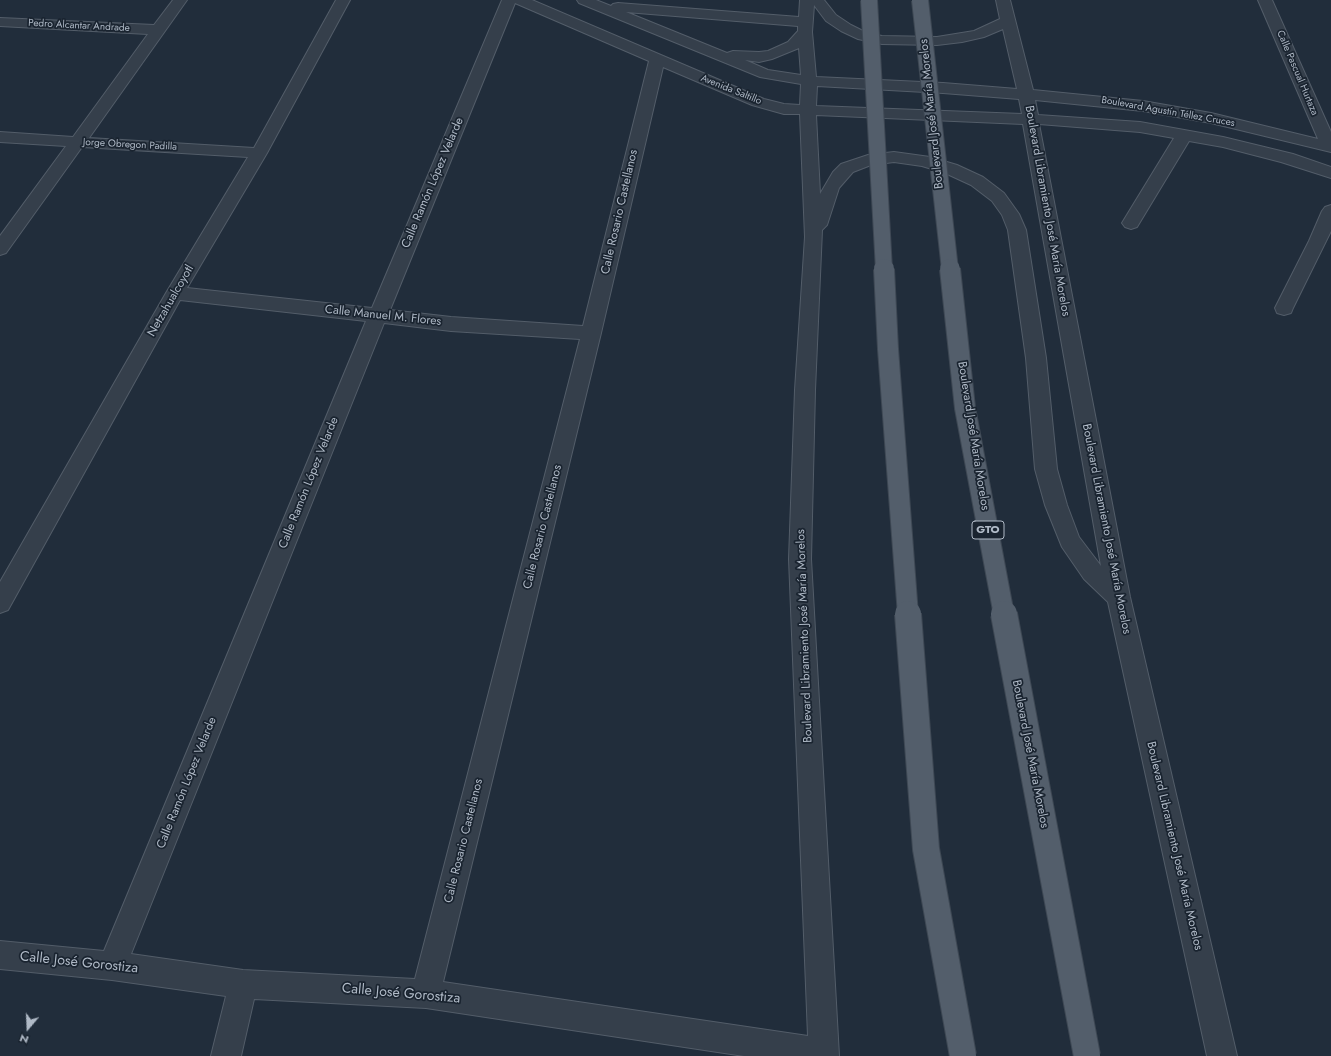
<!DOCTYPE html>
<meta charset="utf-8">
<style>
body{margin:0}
#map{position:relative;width:1331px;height:1056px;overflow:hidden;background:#212d3b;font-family:Jost,sans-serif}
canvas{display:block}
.north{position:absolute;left:8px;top:1008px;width:40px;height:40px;-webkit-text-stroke:3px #1a2430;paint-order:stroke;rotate:199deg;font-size:11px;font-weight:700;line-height:16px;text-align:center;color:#b0bac7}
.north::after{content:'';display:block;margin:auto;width:14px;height:18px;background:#b0bac7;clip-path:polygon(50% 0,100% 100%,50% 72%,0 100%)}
</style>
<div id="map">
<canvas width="1331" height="1056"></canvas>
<div class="north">N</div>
</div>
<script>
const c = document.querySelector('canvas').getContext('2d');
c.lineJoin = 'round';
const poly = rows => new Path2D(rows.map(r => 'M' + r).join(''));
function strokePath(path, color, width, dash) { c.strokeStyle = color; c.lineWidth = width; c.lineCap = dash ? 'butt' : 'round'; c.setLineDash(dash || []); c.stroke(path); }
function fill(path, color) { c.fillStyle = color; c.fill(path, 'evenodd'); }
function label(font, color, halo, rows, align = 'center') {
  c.font = font + ' Jost,sans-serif'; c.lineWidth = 3.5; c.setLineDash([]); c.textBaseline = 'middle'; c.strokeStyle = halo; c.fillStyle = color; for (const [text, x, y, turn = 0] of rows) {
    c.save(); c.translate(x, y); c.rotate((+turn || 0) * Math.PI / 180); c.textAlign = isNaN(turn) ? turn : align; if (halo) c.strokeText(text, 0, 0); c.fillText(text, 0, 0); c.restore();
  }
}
const minor = poly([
 [173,0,187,0,89,138,254,148,336,0,350,0,267,153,187,288,372,308,502,0,532,0,764,99,784,104,800,105,801,84,760,77,579,3,577,0,596,0,611,6,613,4,618,3,799,17,800,0,824,0,836,15,851,25,867,33,882,36,937,37,974,31,1000,19,996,0,1010,0,1033,90,1143,101,1211,113,1318,139,1258,0,1272,0,1331,132,1331,152,1211,123,1143,111,1035,100,1038,115,1140,122,1223,137,1293,154,1331,167,1331,178,1281,162,1223,147,1189,141,1137,227,1131,229,1125,227,1122,223,1174,138,1140,132,1039,124,1130,597,1237,1056,1207,1056,1108,602,1084,579,1062,547,1045,505,1035,469,1026,358,1008,230,1002,215,992,201,971,185,945,173,922,166,894,162,871,165,853,172,839,188,827,225,822,230,815,390,811,559,839,1056,744,1056,426,1008,254,999,241,1056,211,1056,226,996,112,980,0,969,0,941,104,951,366,321,180,300,8,610,0,613,0,582,166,293,248,157,82,147,6,253,0,255,0,236,66,146,0,142,0,132,73,137,148,34,0,26,0,18,154,25,173,0],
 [515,3,649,61,583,326,451,317,390,310,515,3],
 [814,5,826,21,841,31,858,39,882,44,937,45,962,42,984,37,1003,29,1017,89,943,83,816,77,812,32,814,5],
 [626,12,798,26,798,31,788,42,768,51,759,52,733,51,727,53,626,12],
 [799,48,801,75,768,70,745,60,759,62,772,59,799,48],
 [663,67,752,105,784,114,800,114,805,237,795,390,789,559,808,1036,443,982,601,333,663,67],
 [817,86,943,93,1019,99,1022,114,816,106,817,86],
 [816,115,1023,124,1101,566,1079,537,1067,505,1057,469,1046,358,1026,230,1019,214,1004,193,983,177,957,165,930,157,894,152,868,155,841,164,833,172,820,194,816,115],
 [384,323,451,331,580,339,415,979,243,970,131,954,384,323],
 [1331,205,1331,231,1293,308,1291,313,1284,315,1277,313,1275,308,1309,241,1322,211,1325,207,1331,205]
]);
strokePath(minor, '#535d69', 2);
fill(minor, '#353f4b');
const majorBridgeFar2 = poly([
 [869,0,884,270],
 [920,0,950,270]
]);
const majorBridgeFar1 = poly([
 [884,269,888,349,908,615],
 [950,269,965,408,1004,615]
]);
const majorBridge = poly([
 [908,614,926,849,963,1056],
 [1004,614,1087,1056]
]);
strokePath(majorBridgeFar2, '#3e4854', 18, []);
strokePath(majorBridgeFar1, '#3e4854', 22, []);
strokePath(majorBridge, '#3e4854', 28, []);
strokePath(majorBridgeFar2, '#535e6b', 16);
strokePath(majorBridgeFar1, '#535e6b', 20);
strokePath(majorBridge, '#535e6b', 26);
label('10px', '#b0bac7', '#1a2430', [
 ["Pedro Alcantar Andrade",79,26,3],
 ["Calle Pascual Hurtaza",1297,73,67],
 ["Avenida Saltillo",731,90,22],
 ["Boulevard Agustín Téllez Cruces",1168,112,10],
 ["Jorge Obregon Padilla",130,145,3]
]);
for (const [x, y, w] of [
 [988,530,32]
]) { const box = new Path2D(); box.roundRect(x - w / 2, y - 9, w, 18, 3); c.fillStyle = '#1a2430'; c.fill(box); strokePath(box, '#b0bac7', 1); }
label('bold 11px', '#b0bac7', null, [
 ["GTO",988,530]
]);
label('12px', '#b0bac7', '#1a2430', [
 ["Boulevard José María Morelos",932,114,-96],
 ["Calle Ramón López Velarde",433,183,-67],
 ["Boulevard Libramiento José María Morelos",1047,211,80],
 ["Calle Rosario Castellanos",620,212,-77],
 ["Netzahualcoyotl",171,301,-60],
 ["Calle Manuel M. Flores",383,316,6],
 ["Boulevard José María Morelos",973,436,81],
 ["Calle Ramón López Velarde",309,483,-68],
 ["Calle Rosario Castellanos",543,527,-76],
 ["Boulevard Libramiento José María Morelos",1106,529,79],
 ["Boulevard Libramiento José María Morelos",805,636,-92],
 ["Boulevard José María Morelos",1030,754,79],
 ["Calle Ramón López Velarde",187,783,-68],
 ["Calle Rosario Castellanos",464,841,-76],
 ["Boulevard Libramiento José María Morelos",1174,846,77]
]);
label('14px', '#b0bac7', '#1a2430', [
 ["Calle José Gorostiza",79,963,6],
 ["Calle José Gorostiza",401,994,5]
]);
</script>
